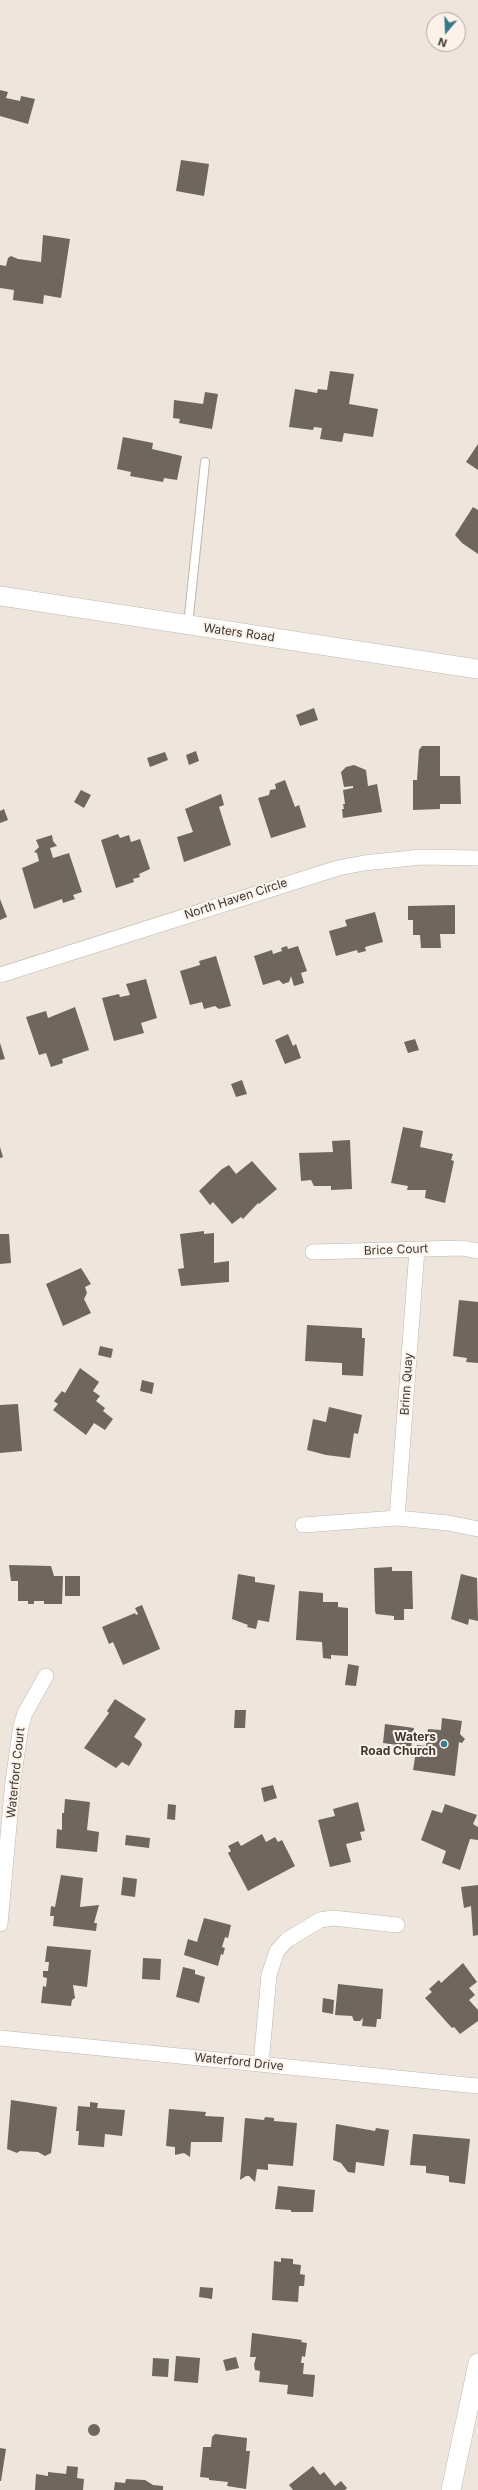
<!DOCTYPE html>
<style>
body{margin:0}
#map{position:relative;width:478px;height:2490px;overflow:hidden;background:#eee5dc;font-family:Inter,sans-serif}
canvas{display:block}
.north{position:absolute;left:426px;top:12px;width:40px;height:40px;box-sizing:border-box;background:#fcf2e9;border:1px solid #afa7a1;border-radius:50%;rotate:199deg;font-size:11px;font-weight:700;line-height:16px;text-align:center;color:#3b3734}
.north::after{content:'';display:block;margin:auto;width:14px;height:18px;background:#377a8a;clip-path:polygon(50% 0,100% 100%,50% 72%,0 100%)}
</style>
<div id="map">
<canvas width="478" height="2490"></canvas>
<div class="north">N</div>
</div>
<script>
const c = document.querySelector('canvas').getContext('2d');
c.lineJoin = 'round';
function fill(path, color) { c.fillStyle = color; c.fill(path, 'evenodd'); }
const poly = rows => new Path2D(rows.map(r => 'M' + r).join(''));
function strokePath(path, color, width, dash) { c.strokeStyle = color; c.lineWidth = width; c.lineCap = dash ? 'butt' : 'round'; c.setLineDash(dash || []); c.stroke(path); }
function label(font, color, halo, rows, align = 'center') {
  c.font = font + ' Inter,sans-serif'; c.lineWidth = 4; c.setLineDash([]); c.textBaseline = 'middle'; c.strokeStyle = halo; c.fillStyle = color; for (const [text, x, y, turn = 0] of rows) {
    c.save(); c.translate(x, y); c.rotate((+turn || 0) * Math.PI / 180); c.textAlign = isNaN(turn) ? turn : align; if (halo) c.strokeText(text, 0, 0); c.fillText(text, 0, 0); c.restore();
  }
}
fill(poly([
 [0,90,8,92,6,98,20,101,21,96,35,99,28,124,0,116],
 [181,160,209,164,204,196,176,191],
 [43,235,70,239,61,298,44,295,43,304,13,300,14,290,0,288,0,265,6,266,8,258,11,256,18,259,41,262],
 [330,371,354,374,349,404,378,409,373,437,344,433,342,442,320,439,322,428,314,427,313,430,289,427,295,389,317,393,318,389,327,390],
 [205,392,218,394,212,429,179,423,180,419,173,418,174,400,203,404],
 [123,437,153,443,152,449,182,456,177,480,164,478,163,482,130,476,131,472,117,469],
 [478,444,478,470,466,462],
 [473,507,478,510,478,554,462,543,455,535],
 [314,708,318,720,300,726,296,715],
 [422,746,440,746,440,776,460,776,461,804,440,804,440,809,413,810,413,780,417,780,419,750],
 [196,751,199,761,189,765,186,755],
 [165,752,168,760,150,767,147,758],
 [354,765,366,770,368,786,377,784,382,812,343,818,342,809,344,809,343,804,345,804,343,790,353,788,353,786,344,787,341,772,346,767],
 [285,780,295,807,299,805,306,827,271,838,258,798,269,795,270,790,276,789,275,784],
 [81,790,91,795,84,808,74,802],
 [221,794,224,805,219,807,231,845,184,862,177,837,193,832,185,809],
 [4,809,8,820,0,823,0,811],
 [118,834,120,838,129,835,131,842,140,839,150,869,139,874,140,877,133,879,134,882,116,888,101,840],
 [52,835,53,841,57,846,50,848,53,858,69,853,82,892,73,895,75,899,63,903,62,899,34,909,22,868,39,861,37,853,34,852,39,847,36,840],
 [0,899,7,917,0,920],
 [455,905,455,934,440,934,441,948,421,948,420,935,413,935,413,920,408,920,408,906],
 [375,912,383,942,365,947,366,951,358,953,357,950,336,956,329,931,347,926,345,920],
 [287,946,288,949,298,946,307,971,301,973,304,983,294,986,291,976,289,982,283,984,279,980,263,985,254,956,272,950,273,954,282,951,281,948],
 [216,956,231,1006,219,1009,215,1006,204,1009,202,1002,190,1005,180,971,200,965,199,961],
 [146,979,157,1018,141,1023,144,1033,114,1041,102,998,119,994,120,997,130,995,126,984],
 [75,1007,89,1050,62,1059,63,1063,51,1067,46,1053,39,1055,26,1017,46,1011,48,1018],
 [288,1034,293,1046,296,1044,301,1058,285,1064,275,1040],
 [415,1039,419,1050,408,1053,404,1042],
 [0,1043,5,1059,0,1060],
 [242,1080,247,1094,236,1097,231,1084],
 [403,1127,423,1131,420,1147,453,1154,451,1160,454,1161,445,1203,425,1198,426,1190,407,1190,408,1186,391,1183],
 [350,1140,352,1189,331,1190,331,1186,314,1186,311,1180,301,1181,299,1153,333,1152,332,1141],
 [0,1147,3,1157,0,1158],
 [252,1161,277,1189,259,1204,258,1203,243,1219,241,1217,232,1224,213,1202,210,1205,199,1191,222,1169,229,1165,236,1174],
 [204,1231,204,1234,214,1233,214,1263,229,1261,229,1282,181,1286,178,1269,184,1268,180,1234],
 [0,1234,9,1234,11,1263,0,1264],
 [81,1268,91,1284,85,1287,87,1293,84,1299,91,1313,63,1326,46,1284],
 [459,1300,478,1302,478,1363,466,1362,467,1358,453,1356],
 [307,1325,362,1328,362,1338,365,1338,363,1376,342,1375,342,1363,305,1361],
 [100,1346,113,1349,111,1358,98,1355],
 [80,1368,99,1382,93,1391,100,1396,96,1401,105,1408,103,1411,113,1419,105,1430,94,1423,86,1435,53,1410,58,1404,54,1401,62,1391,65,1393],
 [142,1380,154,1383,152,1394,140,1391],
 [18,1404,22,1451,0,1453,0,1405],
 [329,1407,362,1415,358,1434,354,1433,350,1458,326,1455,307,1450,313,1419,326,1422],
 [9,1565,51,1566,54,1576,63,1576,62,1604,44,1604,44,1601,34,1601,34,1604,28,1604,28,1601,18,1601,18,1581,11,1581],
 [392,1567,392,1571,412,1571,413,1609,404,1609,404,1620,394,1620,394,1616,376,1614,375,1611,374,1568],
 [238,1574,255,1577,255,1582,275,1585,269,1622,258,1620,256,1629,247,1627,248,1625,232,1619],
 [461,1574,477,1578,478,1621,469,1619,468,1625,451,1619],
 [65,1576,80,1576,80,1596,65,1596],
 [299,1591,323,1593,323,1602,338,1602,338,1607,348,1608,348,1656,331,1655,331,1659,323,1658,322,1642,296,1640],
 [142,1605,160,1649,123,1665,113,1642,109,1644,102,1627,135,1613,136,1615,138,1614,135,1608],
 [348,1664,359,1666,356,1686,345,1685],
 [115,1699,146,1719,134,1737,141,1742,142,1745,129,1766,122,1762,116,1768,84,1748,109,1713,107,1711],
 [235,1710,246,1710,245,1728,234,1728],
 [442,1718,462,1721,460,1734,465,1739,462,1743,459,1742,455,1776,413,1770,417,1745,426,1746,428,1729,441,1730],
 [385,1724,414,1728,411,1747,383,1743],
 [273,1785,277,1798,264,1802,261,1788],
 [65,1799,90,1802,87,1830,99,1832,97,1852,56,1848,57,1829,62,1830,62,1813,64,1813],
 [358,1802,365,1831,360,1832,362,1840,346,1844,351,1862,330,1867,318,1820,335,1816,333,1809],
 [168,1804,176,1805,175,1820,167,1819],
 [445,1804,477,1815,473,1824,478,1827,478,1840,470,1839,460,1870,442,1863,446,1851,421,1840,432,1810,442,1813],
 [262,1834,266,1842,275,1837,278,1842,282,1840,295,1866,248,1891,228,1853,231,1851,228,1846,238,1841,241,1846],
 [126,1835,150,1838,149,1848,125,1845],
 [61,1875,83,1878,80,1907,99,1905,94,1923,97,1923,96,1931,53,1926,54,1916,50,1916,51,1906,55,1907],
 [123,1877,137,1879,135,1897,121,1895],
 [478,1885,478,1935,473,1936,471,1906,464,1908,461,1887],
 [204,1918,231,1925,228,1938,225,1937,222,1947,225,1948,223,1955,221,1954,218,1966,184,1955,188,1939,197,1942],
 [47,1946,91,1950,87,1987,73,1985,75,1998,72,2000,71,2006,41,2003,43,1986,46,1987,47,1978,43,1977,43,1971,48,1971,49,1962,45,1962],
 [143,1958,161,1959,160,1980,142,1979],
 [463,1963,477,1982,469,1988,475,1995,469,2000,478,2010,478,2021,460,2034,454,2027,452,2028,425,1998,432,1992,429,1989,439,1980,441,1983],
 [183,1967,195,1970,195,1974,205,1977,199,2003,176,1997],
 [338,1984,383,1989,381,2019,377,2019,376,2027,362,2026,363,2018,360,2021,354,2021,352,2016,335,2015],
 [323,1998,334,2000,333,2014,322,2012],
 [11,2100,57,2107,51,2153,45,2156,38,2152,20,2151,17,2153,7,2149],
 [90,2102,98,2103,97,2108,125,2110,122,2136,105,2134,104,2147,78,2145,79,2131,76,2131,78,2106,90,2107],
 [169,2109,206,2112,205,2116,224,2117,222,2142,191,2142,190,2157,184,2153,175,2155,175,2147,166,2146],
 [265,2117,274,2118,274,2121,297,2123,293,2166,268,2164,268,2170,257,2169,255,2182,249,2176,246,2176,240,2180,245,2118,264,2120],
 [336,2124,375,2131,376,2128,389,2130,384,2166,356,2162,355,2173,348,2172,341,2163,333,2160],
 [413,2134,470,2139,465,2184,449,2182,449,2176,426,2173,426,2166,410,2165],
 [278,2186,315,2190,313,2212,291,2212,291,2210,275,2209],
 [281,2258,293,2259,293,2264,301,2265,300,2274,305,2275,304,2286,299,2286,298,2302,272,2300,274,2261,281,2262],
 [200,2287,213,2288,212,2299,199,2297],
 [252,2333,302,2340,301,2342,307,2343,305,2357,302,2356,301,2363,304,2363,303,2374,315,2375,313,2397,287,2394,288,2385,259,2382,260,2371,255,2370,254,2365,256,2357,250,2357],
 [176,2356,200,2358,198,2383,174,2381],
 [236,2357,239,2368,226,2371,223,2360],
 [153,2358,169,2359,168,2377,152,2376],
 '88 2430a6 6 0 1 1 12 0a6 6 0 1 1-12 0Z',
 [215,2434,247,2438,246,2451,250,2451,246,2489,227,2486,228,2482,209,2480,209,2478,200,2477,203,2447,211,2447,212,2437],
 [0,2448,6,2449,1,2481,0,2481],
 [67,2466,78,2467,77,2478,84,2479,83,2490,35,2490,36,2474,48,2476,48,2472,66,2474],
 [313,2466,320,2475,324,2472,335,2486,341,2481,347,2488,345,2490,293,2490,289,2485],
 [126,2479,145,2480,153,2485,163,2486,163,2490,114,2490,115,2482,125,2483]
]), '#6e665f');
const service = poly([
 [188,625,205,462]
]);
const minor = poly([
 [0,975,338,868,364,863,421,857,478,858],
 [313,1252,462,1248,478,1251],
 [397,1518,417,1249],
 [303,1525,397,1518,448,1523,478,1529],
 [0,1924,13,1781,21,1726,25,1713,46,1676],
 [0,2038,478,2086],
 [261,2064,269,1975,277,1951,287,1940,320,1920,333,1918,397,1925]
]);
const tertiary = poly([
 [0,596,478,669],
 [451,2490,478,2363]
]);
strokePath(service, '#bfb6ad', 10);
strokePath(minor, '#bfb6ad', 16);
strokePath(tertiary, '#bfb6ad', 20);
strokePath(service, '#fff', 8);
strokePath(minor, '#fff', 15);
strokePath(tertiary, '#fff', 19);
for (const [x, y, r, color] of [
 [444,1744,4,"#377a8a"]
]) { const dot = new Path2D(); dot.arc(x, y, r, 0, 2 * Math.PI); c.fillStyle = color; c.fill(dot); strokePath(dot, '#fcf2e9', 1.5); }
label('12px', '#3b3734', '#fcf2e9', [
 ["Waters Road",239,633,8],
 ["North Haven Circle",236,899,-18],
 ["Brice Court",396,1250,-2],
 ["Brinn Quay",407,1384,-86],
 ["Waterford Court",16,1773,-84],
 ["Waterford Drive",239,2062,6]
]);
label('bold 12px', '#3b3734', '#fcf2e9', [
 ["Waters",436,1737],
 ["Road Church",436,1751]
], 'right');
</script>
